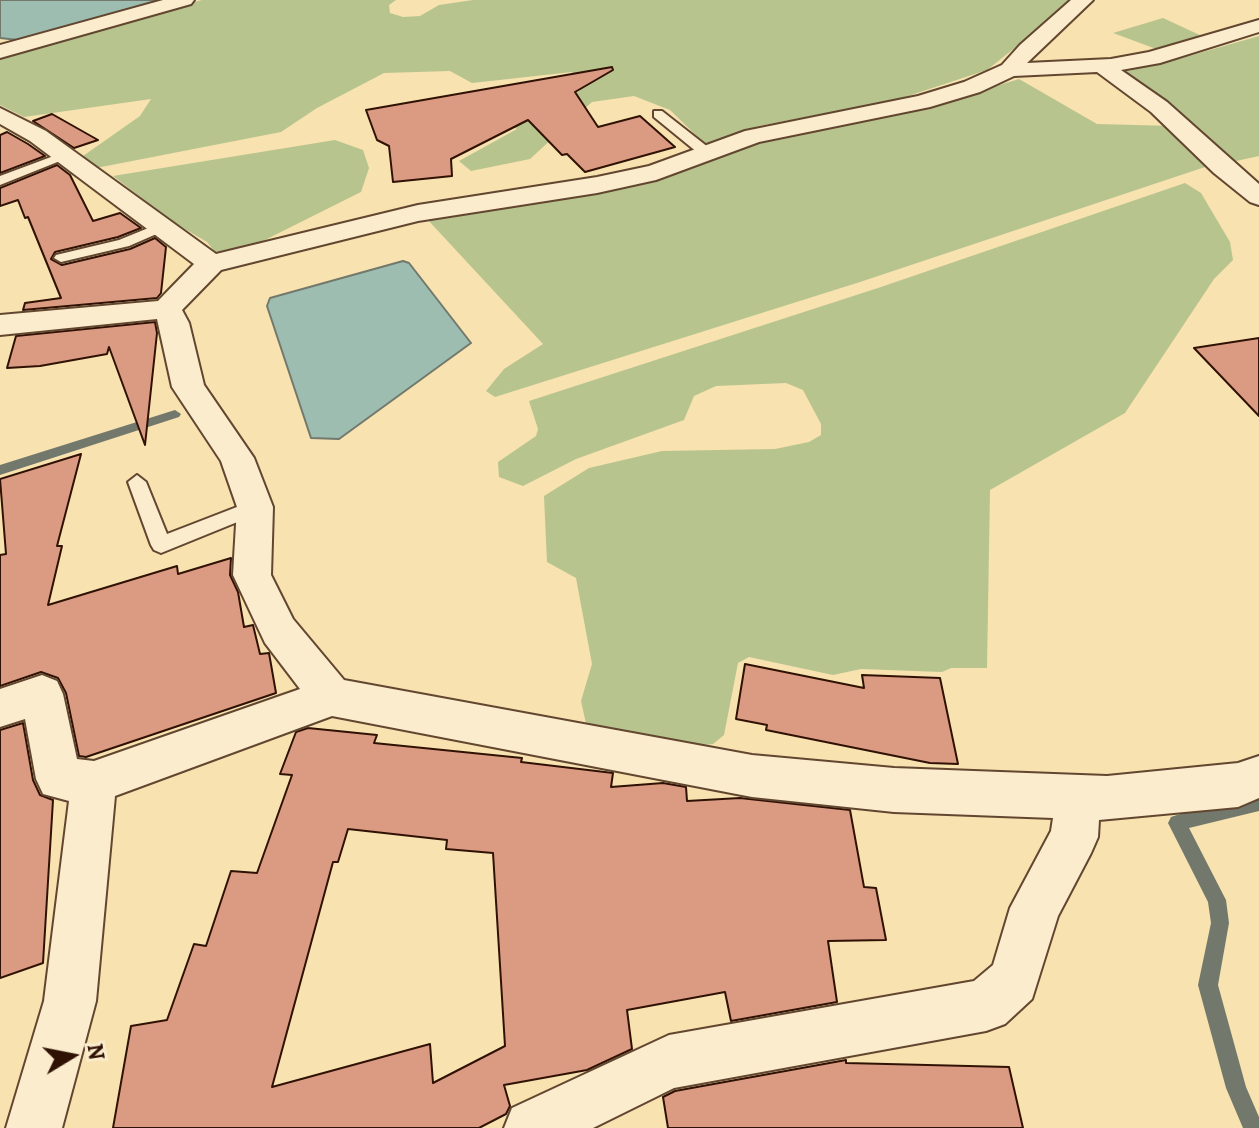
<!DOCTYPE html>
<style>
body{margin:0}
#map{position:relative;width:1259px;height:1128px;overflow:hidden;background:#f7e2b0;font-family:Alegreya,serif}
canvas{display:block}
.north{position:absolute;left:32px;top:1016px;width:80px;height:80px;-webkit-text-stroke:6px #faeccc;paint-order:stroke;rotate:80deg;font-size:22px;font-weight:700;line-height:32px;text-align:center;color:#301205}
.north::after{content:'';display:block;margin:auto;width:28px;height:36px;background:#301205;clip-path:polygon(50% 0,100% 100%,50% 72%,0 100%)}
</style>
<div id="map">
<canvas width="1259" height="1128"></canvas>
<div class="north">N</div>
</div>
<script>
const c = document.querySelector('canvas').getContext('2d');
c.lineJoin = 'round';
function fill(path, color) { c.fillStyle = color; c.fill(path, 'evenodd'); }
const poly = rows => new Path2D(rows.map(r => 'M' + r).join(''));
function strokePath(path, color, width, dash) { c.strokeStyle = color; c.lineWidth = width; c.lineCap = dash ? 'butt' : 'round'; c.setLineDash(dash || []); c.stroke(path); }
fill(poly([
 [202,0,396,0,389,5,390,13,403,17,420,16,439,5,473,0,1075,0,987,70,896,100,759,126,706,145,670,110,634,96,592,102,530,159,471,171,459,161,517,129,483,109,580,91,572,72,472,83,450,71,384,73,317,108,281,132,91,169,83,156,140,116,151,99,24,117,0,105,0,54],
 [1163,18,1204,37,1159,50,1113,33],
 [1259,36,1259,156,1227,163,1116,71,1182,58],
 [1019,79,1097,124,1173,126,1208,166,860,282,495,397,486,391,504,369,543,344,427,219,605,193,668,176,763,141,928,107],
 [335,140,363,150,369,168,361,192,257,244,215,252,207,242,173,222,113,176],
 [1185,183,1201,193,1230,242,1233,260,1214,279,1125,413,990,490,987,668,951,668,942,672,861,669,833,675,749,657,738,663,724,735,713,744,693,746,587,728,581,701,592,664,576,578,547,562,544,496,589,468,662,451,775,449,809,442,821,435,821,424,803,390,786,383,716,386,694,396,684,420,576,459,523,486,499,477,498,462,536,436,538,429,529,401,878,288]
]), '#b8c48e');
const water = poly([
 [0,0,167,0,36,39,18,40,0,38,0,0],
 [403,261,409,263,471,343,339,439,311,438,267,306,270,298,403,261]
]);
fill(water, '#9ebdb1');
strokePath(water, '#72796c', 2);
fill(poly([
 [175,410,181,414,179,417,0,475,0,465,175,410],
 [1259,795,1259,811,1189,828,1226,900,1229,923,1218,985,1246,1087,1259,1117,1259,1128,1243,1128,1226,1088,1198,985,1211,923,1208,902,1168,823,1171,817,1177,815,1259,795]
]), '#72796c');
const building = poly([
 [612,67,613,70,575,92,598,127,640,116,675,147,585,172,567,154,562,155,528,120,451,159,452,176,393,182,389,146,377,140,366,110,612,67],
 [52,114,98,140,74,148,33,121,52,114],
 [7,132,28,144,45,156,0,173,0,135,7,132],
 [57,165,70,175,93,221,120,213,141,228,118,237,55,252,51,259,62,265,130,249,155,238,166,247,161,293,157,298,23,310,25,303,61,298,28,217,25,218,18,200,0,206,0,188,57,165],
 [155,322,157,333,145,445,109,347,107,354,40,366,7,368,16,336,155,322],
 [1259,338,1259,416,1194,348,1259,338],
 [81,454,57,546,62,546,48,605,177,566,178,574,231,558,230,575,238,592,244,627,253,625,260,654,269,653,276,693,86,757,79,756,66,693,58,678,41,672,0,686,0,555,6,554,0,479,81,454],
 [745,664,864,688,862,675,940,678,958,764,930,763,766,730,767,725,736,719,745,664],
 [23,723,33,780,40,795,53,800,43,963,0,978,0,730,23,723],
 [308,728,377,735,374,743,522,758,521,762,613,773,611,787,663,783,686,787,687,801,740,798,850,810,864,887,876,888,886,940,828,941,837,1002,731,1021,725,992,627,1010,632,1049,587,1070,504,1085,510,1106,506,1114,479,1128,113,1128,131,1026,167,1020,194,944,206,946,231,871,257,873,292,775,280,774,296,732,308,728],
 [348,829,447,840,446,849,493,853,505,1046,433,1083,430,1044,272,1087,333,862,338,862,348,829],
 [846,1060,846,1063,1009,1067,1023,1128,668,1128,663,1097,675,1091,846,1060]
]);
fill(building, '#db9a82');
strokePath(building, '#301205', 2);
const lane = poly([
 [654,111,662,111,713,151,713,157,703,157,654,117,654,111],
 [59,154,70,157,0,185,0,176,59,154],
 [163,222,170,226,168,229,129,246,61,262,54,258,56,255,119,240,163,222],
 [137,475,146,482,167,534,255,500,265,507,262,512,161,553,154,550,151,545,128,482,137,475]
]);
const street = poly([
 [163,0,194,0,191,4,0,58,0,45,163,0],
 [1071,0,1093,0,1027,63,1111,59,1149,52,1259,20,1259,32,1160,63,1121,70,1167,102,1259,184,1259,205,1250,202,1214,173,1151,112,1097,72,1014,76,980,92,930,107,759,142,656,180,597,193,418,221,221,270,182,310,189,323,204,385,254,458,273,507,271,575,293,619,344,680,752,755,894,768,1107,776,1238,763,1259,756,1259,798,1238,807,1099,820,1098,837,1091,853,1058,916,1032,999,1005,1024,986,1031,674,1088,593,1128,504,1128,512,1108,669,1035,974,981,993,965,1010,908,1051,831,1053,818,894,812,752,797,332,716,115,796,96,1001,62,1128,6,1128,44,1001,69,801,43,794,36,779,25,719,0,727,0,689,42,675,57,681,63,694,77,759,94,761,300,689,265,643,233,575,237,507,221,461,172,387,157,319,0,335,0,315,158,301,194,264,30,141,0,124,0,108,46,131,216,254,418,205,597,177,649,166,745,131,918,96,964,82,1002,65,1020,45,1071,0]
]);
strokePath(lane, '#624630', 4);
strokePath(street, '#624630', 4);
fill(lane, '#faeccc');
fill(street, '#faeccc');
</script>
